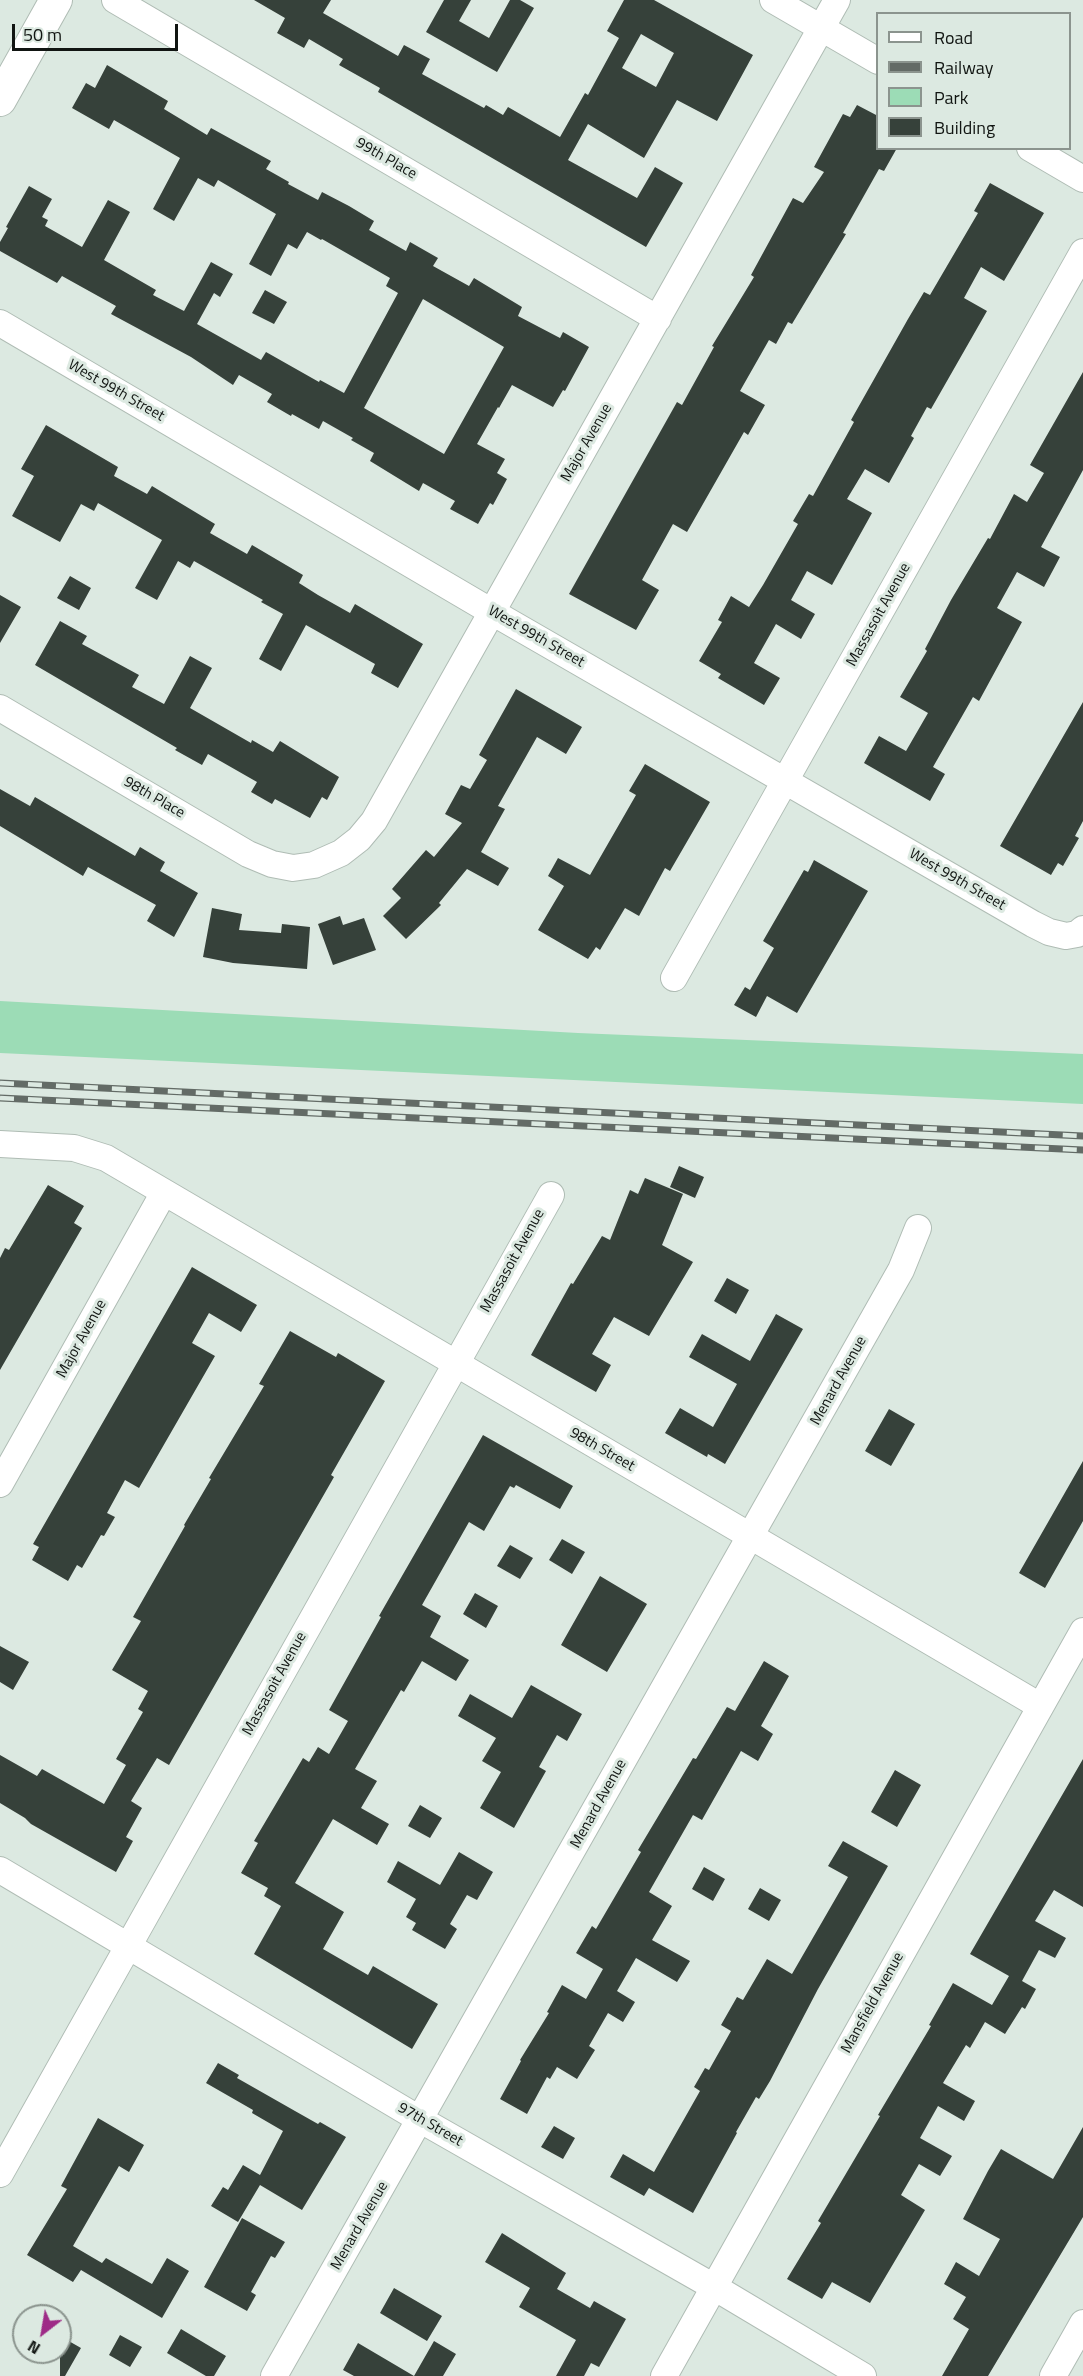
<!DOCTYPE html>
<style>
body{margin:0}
#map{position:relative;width:1083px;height:2376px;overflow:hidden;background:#dce9e1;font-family:"Titillium Web",sans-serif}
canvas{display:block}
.legend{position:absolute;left:876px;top:12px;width:195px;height:138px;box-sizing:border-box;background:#dce9e1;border:2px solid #8b948e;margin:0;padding:8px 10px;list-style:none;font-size:18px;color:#111512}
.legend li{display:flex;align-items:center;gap:12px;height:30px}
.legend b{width:30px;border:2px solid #8b948e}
.north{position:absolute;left:12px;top:2304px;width:60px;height:60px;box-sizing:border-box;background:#dce9e1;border:2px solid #8b948e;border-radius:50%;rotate:211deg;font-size:16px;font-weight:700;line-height:24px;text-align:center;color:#111512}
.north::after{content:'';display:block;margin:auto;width:21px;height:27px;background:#9e2b87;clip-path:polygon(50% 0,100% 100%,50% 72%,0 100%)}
.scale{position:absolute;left:12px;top:24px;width:166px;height:27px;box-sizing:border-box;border:3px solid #111512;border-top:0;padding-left:8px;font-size:18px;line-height:21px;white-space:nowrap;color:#111512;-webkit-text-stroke:4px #dce9e1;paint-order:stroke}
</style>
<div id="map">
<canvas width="1083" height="2376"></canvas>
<ul class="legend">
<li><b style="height:8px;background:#fff"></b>Road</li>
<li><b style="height:8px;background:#636b66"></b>Railway</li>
<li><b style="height:16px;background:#9cdcb6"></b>Park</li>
<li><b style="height:16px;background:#36413a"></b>Building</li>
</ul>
<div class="north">N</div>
<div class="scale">50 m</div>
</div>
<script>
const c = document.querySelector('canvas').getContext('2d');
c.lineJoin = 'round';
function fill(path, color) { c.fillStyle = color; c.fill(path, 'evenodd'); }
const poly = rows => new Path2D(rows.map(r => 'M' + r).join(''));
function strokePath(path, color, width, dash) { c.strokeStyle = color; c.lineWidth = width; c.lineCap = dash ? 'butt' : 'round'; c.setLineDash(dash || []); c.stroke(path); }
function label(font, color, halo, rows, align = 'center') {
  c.font = font + ' "Titillium Web",sans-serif'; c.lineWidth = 6; c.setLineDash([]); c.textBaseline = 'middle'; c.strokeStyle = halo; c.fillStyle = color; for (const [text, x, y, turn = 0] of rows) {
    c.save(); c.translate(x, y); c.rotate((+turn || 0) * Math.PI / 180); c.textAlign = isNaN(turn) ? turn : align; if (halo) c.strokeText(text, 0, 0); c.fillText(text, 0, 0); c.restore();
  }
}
fill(poly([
 [0,1001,578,1033,1083,1054,1083,1104,0,1053]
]), '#9cdcb6');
fill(poly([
 [254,0,331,0,323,13,398,56,404,45,430,59,422,74,484,108,486,105,503,115,508,107,560,137,585,93,588,95,619,38,607,31,624,0,654,0,753,55,717,121,677,100,644,158,588,124,568,160,637,198,655,167,683,183,646,247,378,92,380,88,339,65,343,59,309,39,304,48,277,33,285,18],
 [641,34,674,53,656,87,622,68],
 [444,0,471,0,459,21,489,38,510,0,520,0,534,8,497,72,426,32],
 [107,65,168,101,164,109,207,135,211,128,271,161,266,169,289,182,288,184,318,200,322,192,349,206,374,221,369,230,406,251,410,242,438,258,433,266,469,286,474,278,522,307,518,316,560,338,563,332,589,347,565,391,563,390,553,407,512,385,499,408,498,407,477,444,505,459,497,473,507,479,493,505,490,503,478,524,450,509,455,501,423,483,419,491,370,461,374,453,351,440,353,438,323,421,319,429,292,414,291,416,267,402,272,394,239,375,233,385,191,357,111,314,116,306,62,276,57,283,0,251,0,242,8,228,6,227,29,186,52,199,42,217,48,220,45,226,82,247,108,200,130,212,104,260,156,290,153,295,184,311,211,262,233,274,220,297,214,293,197,324,261,360,266,352,319,382,320,380,344,393,398,293,386,286,390,278,322,239,321,240,307,232,297,249,288,244,271,276,249,264,276,214,218,180,214,187,198,178,174,221,153,209,180,158,114,120,109,129,72,108,86,83,95,88],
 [423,299,504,347,444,454,364,408],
 [857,105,878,116,878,148,897,148,884,171,879,169,843,233,846,234,792,324,788,322,776,344,769,340,740,391,765,405,748,435,744,432,687,532,673,524,642,580,659,590,636,630,569,594,677,402,682,405,714,347,712,346,754,277,751,275,793,198,803,203,824,172,814,167,843,114,850,117],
 [990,183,1044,213,1004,281,981,267,964,298,987,311,931,409,927,407,911,436,914,438,889,483,865,469,847,499,872,513,832,585,807,571,791,600,815,614,801,639,776,624,754,663,780,678,764,705,718,678,721,674,699,661,722,622,718,620,731,596,749,607,763,585,798,524,793,521,809,494,813,496,854,422,851,420,908,319,924,292,930,295,978,213,974,211],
 [265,290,287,302,274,324,252,313],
 [1083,372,1083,470,1041,547,1060,557,1044,587,1017,572,997,608,1022,622,979,701,973,697,933,767,945,774,930,801,864,763,879,736,906,751,928,713,900,697,927,651,925,649,951,600,988,538,990,539,1014,494,1027,502,1044,473,1030,465],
 [46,425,118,467,114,476,147,494,152,486,215,524,210,533,247,554,252,545,303,575,299,583,318,595,350,613,355,604,423,644,398,688,371,673,375,664,306,625,281,671,259,659,283,614,261,602,263,600,194,561,190,568,178,561,157,600,135,588,162,540,98,503,94,511,81,504,60,542,12,516,34,476,21,469],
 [70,576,91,588,79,610,57,598],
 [0,595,21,607,0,643],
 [60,621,87,636,82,644,139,675,132,687,164,704,190,656,212,668,190,708,251,743,252,740,273,752,280,741,339,777,327,800,322,797,310,818,275,799,272,804,251,792,257,782,208,754,202,765,175,750,177,748,35,665],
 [516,689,582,727,566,754,537,737,498,806,505,809,481,852,509,868,498,886,467,869,439,903,441,905,406,939,383,916,401,898,392,889,426,850,434,857,462,823,445,814,461,785,470,789,487,760,479,755],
 [1083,702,1083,821,1075,836,1079,838,1063,866,1058,863,1051,875,1000,846],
 [645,764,710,802,670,871,665,868,639,916,625,908,600,950,596,947,588,959,538,930,564,886,548,876,558,858,590,875,636,795,629,791],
 [0,789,30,806,35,797,135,856,140,847,165,862,160,871,198,893,174,937,147,921,156,905,88,867,83,876,0,826],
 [814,860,868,891,797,1013,767,996,756,1017,734,1005,745,987,750,990,774,948,763,941,804,870,808,872],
 [212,908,242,914,239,930,281,933,282,924,310,927,307,969,233,963,203,957],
 [340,916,343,925,364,918,376,950,333,965,318,924],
 [679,1166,704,1177,695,1198,670,1187],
 [645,1178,683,1194,662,1245,693,1262,649,1336,614,1317,592,1354,611,1365,596,1392,531,1355,571,1283,573,1284,602,1236,610,1240,630,1190,638,1194],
 [48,1185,84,1206,74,1223,82,1228,0,1370,0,1258,5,1248,9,1250],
 [192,1267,257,1305,241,1332,209,1313,192,1343,215,1356,139,1488,125,1480,107,1513,115,1517,104,1536,101,1535,82,1568,77,1565,68,1581,32,1560,39,1547,33,1544],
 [727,1278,749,1290,736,1314,714,1301],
 [776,1314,803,1329,725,1464,708,1454,707,1457,665,1433,680,1408,713,1427,737,1384,689,1357,702,1334,750,1361],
 [290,1331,336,1357,338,1353,385,1381,331,1475,334,1477,169,1765,157,1758,131,1801,142,1808,126,1837,133,1841,116,1872,31,1824,25,1818,0,1803,0,1755,37,1776,42,1769,104,1804,126,1765,116,1759,143,1712,138,1709,148,1691,112,1670,141,1621,133,1617,185,1526,184,1525,211,1479,209,1478,264,1386,259,1384],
 [889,1409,915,1424,891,1466,865,1451],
 [483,1435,573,1486,560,1509,516,1485,514,1488,510,1486,484,1531,469,1522,422,1605,441,1616,430,1637,469,1660,456,1681,422,1661,404,1692,401,1690,355,1769,377,1781,361,1808,389,1824,377,1845,333,1819,295,1883,344,1912,323,1949,368,1975,373,1966,438,2004,412,2049,254,1954,281,1906,264,1896,268,1888,241,1873,258,1843,254,1841,303,1758,309,1762,318,1747,329,1754,348,1721,329,1710,381,1617,379,1616],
 [1083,1461,1083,1521,1045,1588,1019,1573],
 [562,1539,585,1552,572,1574,549,1560],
 [510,1545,533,1558,520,1579,497,1566],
 [600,1576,647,1604,607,1672,561,1645],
 [475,1593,498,1606,486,1628,463,1614],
 [0,1646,29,1662,13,1690,0,1682],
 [764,1661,789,1676,761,1726,773,1734,758,1761,741,1751,702,1820,693,1815,649,1892,672,1906,652,1940,690,1961,677,1982,636,1958,617,1991,635,2002,623,2022,608,2013,589,2046,595,2050,577,2079,557,2067,550,2079,547,2077,527,2114,500,2099,521,2061,520,2060,549,2013,547,2012,562,1985,586,1999,603,1969,576,1953,592,1926,596,1929,641,1852,638,1850,693,1758,696,1759,727,1707,735,1711],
 [531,1685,582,1714,567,1741,557,1735,539,1767,546,1771,514,1828,480,1808,501,1772,482,1761,496,1738,458,1716,470,1694,512,1718],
 [1083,1759,1083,1907,1054,1890,1035,1921,1066,1938,1055,1958,1039,1950,1022,1981,1036,1989,1025,2009,1022,2007,1005,2034,985,2022,970,2048,966,2045,943,2083,975,2101,964,2121,938,2106,920,2138,952,2156,940,2176,919,2164,901,2195,925,2210,870,2303,832,2282,822,2299,787,2279,821,2223,818,2221,880,2116,878,2115,931,2026,929,2025,953,1983,992,2005,1009,1976,970,1954],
 [895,1770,921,1785,897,1827,871,1812],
 [420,1805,442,1818,430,1838,408,1826],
 [843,1841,888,1866,818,1989,770,2081,759,2099,756,2097,736,2132,737,2133,693,2213,649,2188,644,2196,610,2177,623,2154,654,2172,700,2091,694,2087,705,2068,709,2070,731,2031,721,2025,737,1997,743,2000,767,1959,792,1974,848,1877,828,1866],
 [459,1852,493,1872,477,1900,467,1895,450,1924,457,1929,445,1949,412,1930,416,1923,406,1917,416,1899,387,1882,398,1861,440,1885],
 [704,1867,725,1879,713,1901,692,1889],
 [760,1888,781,1900,769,1921,748,1909],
 [218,2063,239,2075,237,2078,295,2111,318,2124,320,2122,346,2137,302,2210,260,2185,238,2222,211,2206,223,2187,228,2190,243,2165,260,2175,283,2131,252,2113,253,2110,206,2083],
 [98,2118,144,2145,129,2172,119,2166,73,2246,102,2263,106,2258,152,2284,167,2258,189,2271,162,2318,81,2270,73,2282,27,2255,67,2189,61,2186],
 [554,2126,575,2138,563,2159,541,2147],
 [1083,2127,1083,2217,988,2376,942,2376,969,2329,953,2319,966,2297,944,2284,956,2262,979,2276,1000,2239,963,2219,988,2171,1001,2149,1053,2179],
 [242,2218,285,2242,275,2258,271,2256,251,2292,256,2295,247,2311,204,2287],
 [502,2233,566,2273,557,2289,590,2308,594,2301,626,2319,599,2367,591,2363,584,2376,556,2376,576,2340,519,2307,530,2288,485,2262],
 [394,2288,442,2316,427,2341,380,2313],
 [181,2329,226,2356,214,2376,206,2376,167,2353],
 [120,2335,142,2347,130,2367,109,2355],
 [60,2336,81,2348,65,2376,60,2376],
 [434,2341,456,2354,443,2376,354,2376,343,2370,358,2343,414,2376]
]), '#36413a');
const minor = poly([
 [115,0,658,319],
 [773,0,878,61],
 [1030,148,1083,179],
 [0,323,492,612,1033,924,1049,932,1066,936,1077,934,1083,929],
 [0,708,248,854,272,864,293,868,314,865,341,853,359,839,374,821,837,0],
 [674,978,1083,252],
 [0,1144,74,1148,106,1158,1040,1706],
 [0,1484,163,1194],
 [0,1870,421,2120,714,2287,863,2376],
 [0,2174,551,1195],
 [274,2376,901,1270,918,1228],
 [664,2376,1083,1631],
 [1053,2376,1083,2323]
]);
const tertiary = poly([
 [0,100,56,0]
]);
strokePath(minor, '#afbcb4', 28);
strokePath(tertiary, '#afbcb4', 34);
strokePath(minor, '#fff', 26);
strokePath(tertiary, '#fff', 32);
const rail = poly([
 [0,1083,1083,1136],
 [0,1098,1083,1150]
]);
strokePath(rail, '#636b66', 7);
strokePath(rail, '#dce9e1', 4.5, [14]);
label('15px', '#111512', '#dce9e1', [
 ["99th Place",386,159,30],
 ["West 99th Street",116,391,30],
 ["Major Avenue",587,443,-60],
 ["Massasoit Avenue",879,615,-61],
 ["West 99th Street",536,637,30],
 ["98th Place",154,798,30],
 ["West 99th Street",957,880,30],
 ["Massasoit Avenue",513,1261,-61],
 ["Major Avenue",82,1339,-61],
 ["Menard Avenue",839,1381,-61],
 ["98th Street",602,1450,30],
 ["Massasoit Avenue",275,1684,-61],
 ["Menard Avenue",599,1804,-61],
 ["Mansfield Avenue",873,2003,-61],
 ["97th Street",430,2125,30],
 ["Menard Avenue",360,2226,-60]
]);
</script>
